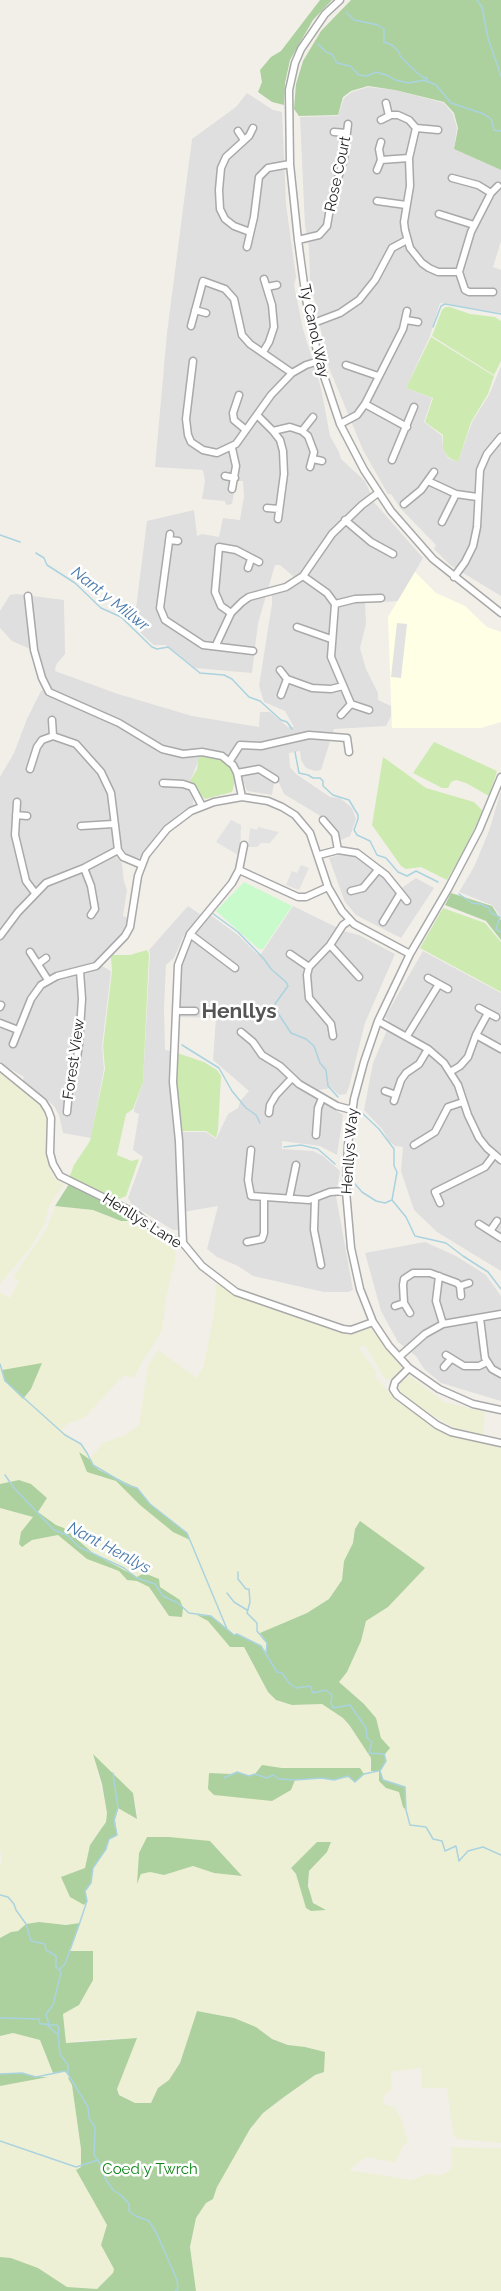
<!DOCTYPE html>
<style>
body{margin:0}
canvas{display:block;background:#f2efe9}
</style>
<canvas width="501" height="2291"></canvas>
<script>
const c = document.querySelector('canvas').getContext('2d');
c.lineJoin = 'round';
function fill(path, color) { c.fillStyle = color; c.fill(path, 'evenodd'); }
const poly = rows => new Path2D(rows.map(r => 'M' + r).join(''));
function strokePath(path, color, width, dash) { c.strokeStyle = color; c.lineWidth = width; c.lineCap = dash ? 'butt' : 'round'; c.setLineDash(dash || []); c.stroke(path); }
function label(font, color, halo, rows, align = 'center') {
  c.font = font + ' Raleway,sans-serif'; c.lineWidth = 5; c.setLineDash([]); c.textBaseline = 'middle'; c.strokeStyle = halo; c.fillStyle = color; for (const [text, x, y, turn = 0] of rows) {
    c.save(); c.translate(x, y); c.rotate((+turn || 0) * Math.PI / 180); c.textAlign = isNaN(turn) ? turn : align; if (halo) c.strokeText(text, 0, 0); c.fillText(text, 0, 0); c.restore();
  }
}
fill(poly([
 [368,87,395,90,444,103,453,114,457,128,454,149,501,170,501,241,493,267,501,270,501,313,440,303,430,336,406,388,432,398,424,422,442,436,443,449,448,458,458,462,472,422,489,395,501,366,501,596,450,565,434,549,436,545,401,509,391,494,388,494,363,450,329,368,310,279,309,247,305,226,300,117,338,116,344,98,352,92],
 [247,93,273,110,282,112,286,204,296,277,294,285,303,329,321,388,330,436,339,452,341,459,365,481,374,502,423,558,398,601,365,603,366,624,360,648,366,669,378,693,378,700,391,706,391,716,386,726,334,729,321,770,315,771,306,768,301,760,300,751,289,753,290,767,296,774,330,797,340,798,352,808,356,819,350,836,341,840,338,831,327,820,284,794,278,781,274,783,272,795,247,791,236,762,215,751,203,749,188,787,194,797,193,805,180,813,159,831,140,858,129,857,121,846,111,849,122,863,124,882,127,890,123,916,128,918,126,926,117,940,95,962,111,971,102,1046,104,1069,91,1138,63,1133,59,1115,54,1106,23,1080,24,1077,0,1063,0,777,14,753,27,719,41,691,50,687,45,678,37,652,12,641,0,628,0,611,10,595,17,594,64,600,65,654,56,665,55,671,118,694,192,716,259,727,260,712,270,712,288,727,294,727,285,711,264,702,259,686,272,604,272,595,286,591,301,583,280,565,275,565,258,623,252,673,195,668,166,645,154,645,148,640,141,633,135,616,147,521,194,510,197,536,202,534,219,537,223,518,240,520,244,496,243,481,236,481,232,504,226,505,225,501,202,499,205,481,203,470,155,467,167,333,192,139,236,107],
 [501,791,501,917,492,905,459,892,474,867,489,831],
 [345,853,356,855,382,875,396,892,416,878,434,888,401,938,356,915,345,902,329,858],
 [188,906,201,915,183,937,174,958,166,965,164,1009,165,1050,170,1051,170,1094,177,1154,178,1230,173,1230,132,1205,128,1198,143,1157,133,1150,139,1114,134,1112,134,1109,143,1082,150,954,149,950],
 [293,906,344,931,359,935,395,954,365,1023,349,1087,346,1094,339,1095,331,1088,319,1090,315,1097,343,1115,337,1155,320,1146,282,1141,282,1149,313,1151,323,1156,340,1171,336,1196,353,1290,348,1292,324,1292,253,1276,238,1266,217,1257,207,1249,218,1206,183,1212,181,1132,206,1132,216,1139,228,1114,238,1108,241,1100,249,1091,213,1060,216,1018,178,1017,179,972,183,956,188,941,209,914,238,935,257,954,261,954],
 [423,951,501,993,501,1271,437,1232,414,1210,401,1171,403,1147,395,1146,389,1141,382,1129,364,1110,373,1063,390,1023,385,1017],
 [425,1242,456,1256,486,1275,501,1296,501,1401,441,1383,424,1369,416,1356,398,1342,381,1311,365,1253]
]), '#e0dfdf');
fill(poly([
 [415,572,436,593,465,606,487,627,501,632,501,722,481,728,392,728,388,617]
]), '#ffffe5');
fill(poly([
 [0,1069,46,1110,48,1119,50,1171,56,1179,64,1184,49,1207,44,1225,30,1248,0,1284],
 [55,1206,93,1210,121,1221,131,1221,136,1217,176,1247,175,1261,166,1297,162,1331,138,1369,135,1378,124,1375,84,1418,67,1424,61,1430,81,1444,87,1453,89,1459,103,1443,125,1435,139,1425,148,1366,158,1350,197,1378,203,1368,213,1320,217,1280,233,1293,348,1335,370,1328,403,1367,393,1379,385,1379,365,1345,359,1348,376,1372,375,1377,398,1402,451,1435,501,1448,501,2143,456,2139,453,2132,447,2088,422,2088,421,2068,391,2072,392,2090,385,2094,383,2104,394,2107,401,2118,408,2143,403,2146,395,2163,366,2157,349,2170,411,2180,426,2174,442,2175,451,2169,451,2147,501,2148,501,2291,196,2291,190,2247,196,2218,206,2203,213,2199,217,2187,242,2141,263,2113,315,2075,324,2072,294,2046,272,2039,256,2027,226,2016,197,2011,180,2063,169,2080,158,2088,151,2103,135,2103,119,2094,116,2089,136,2038,85,2040,66,2043,63,2014,79,2005,86,1991,79,1951,69,1952,79,1923,66,1925,39,1922,0,1938,0,1864,2,1861,0,1848,0,1508,33,1517,32,1540,58,1535,105,1566,119,1571,127,1580,137,1581,149,1587,164,1610,170,1592,137,1578,94,1554,64,1528,56,1525,37,1511,47,1498,19,1480,0,1484,0,1292,10,1298,19,1281,13,1277,47,1228],
 [41,1364,31,1389,24,1399,5,1381,2,1370],
 [360,1521,398,1550,388,1607,366,1621,361,1641,347,1672,339,1682,364,1704,376,1718,381,1738,390,1748,370,1766,371,1758,369,1753,343,1718,322,1704,292,1705,276,1700,268,1692,244,1647,230,1647,208,1621,198,1615,211,1616,227,1631,234,1635,237,1634,249,1639,265,1654,267,1643,260,1634,307,1613,329,1599,342,1580,344,1561,353,1543,355,1529],
 [94,1755,133,1793,138,1813,132,1818,127,1811,118,1808,114,1820,117,1830,109,1839,106,1849,93,1868,91,1883,85,1891,87,1901,76,1871,85,1868,90,1845,106,1822,107,1813],
 [262,1765,282,1768,360,1768,348,1776,334,1780,321,1778,295,1780,209,1773,232,1774,238,1772,249,1776,255,1774],
 [210,1841,242,1876,214,1873,193,1866,164,1875,150,1872,141,1874],
 [310,1851,322,1857,309,1871,310,1897,317,1906,325,1909,306,1908,296,1874,291,1869],
 [410,1376,444,1402,485,1412,483,1435,454,1428,410,1402,398,1390,400,1383],
 [13,2033,40,2040,51,2069,65,2071,70,2077,68,2078,72,2085,81,2149,82,2167,77,2169,107,2225,114,2269,113,2273,97,2289,67,2287,38,2268,11,2258,0,2257,0,2086,44,2077,36,2077,22,2073,0,2074,0,2036]
]), '#eef0d5');
fill(poly([
 [445,307,450,307,470,314,495,317,501,321,501,361,494,375,432,336,442,310],
 [431,337,494,376,488,394,471,422,458,462,448,457,443,449,443,435,425,422,433,398,406,388],
 [434,742,497,771,489,796,466,783,456,780,451,782,448,788,442,788,413,773],
 [199,755,216,756,224,761,231,769,235,781,232,792,205,799,189,783,197,769],
 [383,757,426,788,474,802,482,810,482,813,464,850,447,880,421,867,406,869,401,866,372,825],
 [443,908,485,923,501,942,501,992,420,948],
 [147,950,149,954,143,1082,133,1109,126,1114,117,1155,132,1161,139,1159,126,1196,119,1199,69,1178,74,1165,90,1141,105,1069,103,1046,112,971,111,958,113,955,130,955],
 [177,1053,204,1062,217,1070,221,1076,218,1130,216,1138,206,1131,182,1131,176,1080]
]), '#cdebb0');
fill(poly([
 [320,0,332,0,313,20,290,60,285,83,284,105,272,102,258,92,262,82,260,70,271,57,281,51],
 [351,0,501,0,501,170,454,149,458,128,454,113,444,102,395,90,368,86,351,91,343,97,338,115,299,116,294,109,296,84,303,61,321,31],
 [451,893,492,906,501,920,501,940,486,921,445,905],
 [69,1184,121,1208,136,1217,131,1221,121,1221,93,1210,55,1206],
 [42,1363,31,1389,23,1399,5,1381,2,1370],
 [79,1452,92,1461,93,1465,99,1470,137,1488,150,1504,187,1533,190,1540,173,1532,140,1505,116,1481,87,1472],
 [19,1480,31,1484,47,1498,38,1512,56,1525,64,1528,94,1554,137,1577,144,1573,159,1579,160,1587,180,1600,183,1608,182,1617,169,1616,149,1587,137,1581,127,1580,119,1571,87,1559,58,1535,32,1540,22,1547,19,1544,21,1532,33,1517,0,1508,0,1484],
 [360,1521,425,1568,388,1607,366,1621,361,1641,347,1672,339,1682,364,1704,376,1718,381,1738,390,1748,385,1754,386,1761,380,1771,383,1780,405,1787,406,1810,403,1807,399,1792,386,1788,379,1781,379,1771,371,1771,371,1758,350,1726,343,1718,322,1704,292,1705,276,1700,268,1692,244,1647,230,1647,208,1621,197,1615,211,1616,234,1635,237,1634,261,1646,266,1653,267,1643,260,1633,307,1613,329,1599,342,1580,344,1561,353,1543,355,1529],
 [93,1754,133,1793,137,1819,118,1808,115,1820,117,1835,109,1839,106,1849,93,1868,91,1883,85,1891,87,1901,84,1905,70,1897,61,1877,85,1868,90,1845,106,1822,107,1813,102,1784],
 [262,1765,282,1768,360,1768,364,1774,355,1782,348,1777,334,1780,321,1778,295,1780,291,1790,272,1801,214,1795,208,1789,209,1773,232,1774,237,1772,249,1776,255,1774],
 [147,1837,169,1837,210,1841,242,1876,214,1873,193,1866,164,1875,150,1872,141,1874,137,1884,139,1853],
 [317,1842,331,1842,327,1852,309,1871,308,1886,313,1903,326,1910,311,1911,306,1908,296,1874,291,1868],
 [39,1922,66,1925,80,1923,69,1951,93,1951,93,1980,79,2005,63,2014,66,2043,137,2038,117,2089,119,2095,135,2103,151,2103,158,2088,169,2080,180,2063,197,2011,234,2018,256,2027,272,2039,288,2045,305,2047,325,2052,324,2072,315,2075,284,2097,263,2113,250,2129,217,2187,213,2199,206,2203,196,2218,190,2247,196,2291,0,2291,0,2257,11,2258,38,2268,67,2287,97,2289,113,2273,114,2269,101,2245,107,2225,76,2170,81,2167,81,2149,72,2085,68,2078,70,2077,65,2071,53,2073,40,2040,13,2033,0,2036,0,1938,11,1932,18,1931,26,1924],
 [22,2073,36,2077,48,2077,0,2086,0,2074]
]), '#add19e');
fill(poly([
 [244,882,292,906,263,949,259,949,216,911]
]), '#c8facc');
fill(poly([
 [397,623,407,624,401,678,391,677],
 [231,820,241,825,240,856,216,842],
 [258,827,279,832,270,843,261,843,257,847,248,847,250,828,257,830],
 [301,865,309,868,299,890,286,885,292,871,297,873]
]), '#e2e2e2');
strokePath(poly([
 [477,0,482,7,488,38,501,76],
 [346,12,354,20,378,25,384,29,384,42,392,45,399,52,400,56,411,67,422,77,427,78,426,82],
 [318,44,326,52,332,54,337,63,350,66,359,75,367,76,376,72,389,76,395,80,409,83,424,80,436,85,451,103,484,114,491,119,494,130,501,131],
 [433,327,441,306,445,304,501,314],
 [0,535,20,542],
 [36,553,44,558,47,565,75,583,101,608,121,617,152,647,157,649,168,647,200,673,224,675,232,679,249,697,260,701,281,720,287,722,292,729],
 [295,752,299,773,308,775,313,778,320,778,323,781,323,786,333,795,349,800,358,815,358,819,354,830,357,835,370,841,377,855,386,858,398,872,407,876,416,871,438,882],
 [459,894,472,903,481,904,489,908,491,913,500,917,496,929,501,932],
 [212,913,238,932,264,959,271,969,286,982,288,986,275,1004,276,1010,291,1033,306,1039,314,1046,320,1063,326,1070,328,1086,338,1097],
 [182,1045,219,1068,232,1091,246,1108,256,1115,260,1123],
 [360,1111,379,1129,394,1149,394,1166,397,1172,392,1200],
 [284,1147,301,1145,318,1149,335,1164],
 [355,1184,362,1192,376,1201,385,1203,392,1200,406,1217,415,1236,446,1243,463,1256,488,1272,501,1289],
 [0,1364,5,1381,65,1435,81,1444,87,1453,93,1465,127,1485,137,1488,150,1504,187,1533,227,1629],
 [5,1475,14,1488,54,1530,67,1535,79,1547,124,1568,137,1578,155,1584,163,1596,178,1603,189,1613,211,1616,234,1635,237,1634,261,1646,277,1672,282,1673,289,1683,296,1688,310,1686,313,1693,326,1690,332,1695,331,1703,333,1708,350,1705,366,1728,367,1738,372,1742,369,1753,384,1754,386,1761,380,1771,383,1780,405,1787,406,1810,410,1825,426,1827,433,1839,442,1841,445,1851,456,1846,459,1861,468,1851,483,1847,501,1855],
 [238,1572,238,1579,246,1589,249,1589,250,1602,247,1613,257,1623,257,1631,267,1643,266,1653],
 [227,1593,234,1602,247,1610],
 [224,1778,237,1772,249,1776,255,1774,267,1778,273,1775,279,1779,295,1780,321,1778,334,1780,348,1776,355,1782,364,1774,378,1771],
 [0,1895,8,1897,14,1904,16,1910,26,1924,31,1941,45,1944,46,1950,56,1956,56,1967,61,1972,53,2005,46,2014,49,2025,57,2025,59,2028,58,2035,60,2054,68,2065,68,2074,88,2107,89,2118,95,2127,94,2155,101,2165,105,2178,113,2190,122,2196,129,2204,129,2211,136,2216,149,2221,157,2234,177,2280,178,2289,175,2291],
 [59,1970,65,1964,79,1925,87,1901,85,1891,91,1883,93,1868,106,1849,109,1839,117,1835,114,1820,118,1808,113,1773],
 [0,2018,39,2019,40,2024,46,2024,57,2034],
 [0,2074,22,2073,36,2077,65,2071,68,2074],
 [0,2141,76,2167,98,2160]
]), '#aad3df', 1.5);
const minor = poly([
 [340,0,325,14,301,49,295,63,289,90,290,164,298,240,306,299,319,361,340,424,364,470,391,511,433,559,501,613],
 [386,103,389,116],
 [381,120,391,115,398,115,409,120,416,128,409,158,410,186,404,222,405,230,410,248,422,263,429,268,438,272,459,272],
 [416,128,438,130],
 [238,131,244,140],
 [334,132,347,133],
 [381,160,409,158],
 [377,170,381,160,379,149,381,142],
 [452,178,478,185,491,193],
 [377,201,406,205],
 [439,214,474,225],
 [250,232,234,226,225,219,220,209,219,190,221,168,226,157,249,136,253,128],
 [298,240,319,235,327,226,331,202,344,158,348,124],
 [247,247,254,217,259,177,268,168,290,164],
 [267,287,277,285],
 [493,292,469,292,465,290,459,272,471,232,491,193,498,186],
 [195,310,206,313],
 [406,320,418,322],
 [311,324,340,313,359,300,375,280,392,248,407,240],
 [191,326,203,281,225,289,234,299,242,335,250,344,292,373],
 [263,352,269,342,274,327,272,305,264,279],
 [193,361,186,419,188,435,191,442,203,450,217,453,236,444,271,395,292,373,306,365,319,361],
 [346,365,378,376],
 [239,395,233,413,234,420,246,430],
 [365,404,407,427],
 [257,415,273,431,280,440,283,451,284,474,278,519],
 [340,424,357,415,365,404,403,329,407,311],
 [273,431,290,427,302,431,308,436,314,452,310,467],
 [302,431,313,417],
 [232,448,236,466,232,489],
 [313,459,322,461],
 [392,460,414,407],
 [225,476,235,478],
 [428,481,456,494],
 [404,504,421,490,434,472],
 [267,508,279,509],
 [345,520,371,542,393,554],
 [442,522,456,494,477,497],
 [170,534,160,608,165,620,203,645,253,651],
 [169,540,178,541],
 [248,568,251,559],
 [454,577,465,562,473,546,477,527,480,470,487,454,501,437],
 [28,596,34,650,42,678,49,692,119,723,162,749,183,754,202,752,222,756,233,765,237,773,242,797],
 [335,604,355,599,381,598],
 [231,613,221,606,215,592,219,547,236,550,259,562],
 [297,627,331,639],
 [216,645,231,613,242,602,249,597,286,587,303,576],
 [280,670,287,679,312,688,331,689,343,686],
 [281,695,287,679],
 [351,704,369,710],
 [341,715,351,704,331,657,335,604,327,593,303,576,332,534,362,505,378,493],
 [52,720,53,736],
 [229,762,240,745,261,746,309,735,347,738,349,752],
 [30,769,37,747,42,740,53,736,76,744,101,772,111,793,118,850,123,857,142,865],
 [237,773,259,769,275,779],
 [501,777,479,830,448,889,410,954,378,1021,364,1062,354,1099,348,1145,346,1191,351,1248,360,1289,373,1322,389,1346,409,1368,439,1389,473,1404,501,1410],
 [163,783,183,784,192,787,202,806],
 [17,802,15,835,26,881,35,893],
 [16,815,27,816],
 [323,820,335,834,338,850],
 [81,826,113,824],
 [319,855,338,850,357,853,386,875,407,901],
 [84,868,91,886,95,909,91,915],
 [239,870,298,897,306,897,328,887,342,911,354,924,410,954],
 [351,891,363,888,378,870],
 [383,922,400,894],
 [190,934,235,968],
 [0,936,18,912,46,883,84,868,118,850],
 [330,945,359,977],
 [30,952,48,980],
 [290,954,309,967],
 [38,964,46,958],
 [428,978,448,989],
 [0,1007,1,1005],
 [479,1008,496,1017],
 [177,1011,195,1011],
 [378,1021,428,1049,444,1063,458,1085,468,1115,479,1138,487,1148,501,1160],
 [0,1023,18,1030],
 [241,1032,253,1042,262,1055,280,1066,299,1084,337,1106,352,1110],
 [476,1035,501,1049],
 [333,1036,331,1024,309,998,307,975,309,967,330,945,343,925,350,920],
 [407,1036,439,984],
 [13,1044,31,999,41,985,57,976,96,966,125,936,130,927,138,876,146,855,167,829,191,811,214,802,242,797,268,801,282,807,295,815,310,833,328,887],
 [0,1067,43,1102,48,1110,51,1118,50,1153,53,1164,60,1176,135,1213,165,1238,183,1243,202,1266,236,1292,343,1329,351,1330,373,1322],
 [450,1072,460,1066,468,1057,476,1035,488,1013],
 [385,1091,396,1095],
 [394,1101,401,1080,406,1073,419,1064,428,1049],
 [67,1112,70,1080,77,1058,79,1044,82,999,80,971],
 [269,1113,270,1105,276,1095,292,1078],
 [316,1135,318,1108,322,1098],
 [414,1145,435,1132,448,1107,463,1102],
 [251,1150,248,1180,251,1196,309,1200,330,1192,346,1191],
 [289,1199,296,1165],
 [315,1199,314,1230,321,1265],
 [440,1203,435,1192,485,1167,494,1155],
 [479,1224,501,1238],
 [490,1231,497,1221],
 [247,1242,262,1239,264,1233,264,1198],
 [183,1243,179,1141,173,1082,178,965,190,934,232,883,239,870,244,845],
 [439,1276,436,1301,443,1324],
 [460,1286,469,1283],
 [395,1306,404,1303],
 [410,1313,404,1303,403,1285,404,1279,413,1273,430,1273,457,1283,460,1286,461,1296],
 [480,1318,485,1358,492,1369,501,1374],
 [446,1355,464,1366,479,1366,487,1362],
 [399,1357,425,1334,443,1324,501,1314],
 [444,1367,451,1359],
 [409,1368,395,1382,393,1389,397,1395,437,1425,451,1432,501,1443]
]);
strokePath(minor, '#a9a9a9', 9);
strokePath(minor, '#fff', 6);
label('15px', '#222', '#fff', [
 ["Rose Court",338,174,-78],
 ["Ty Canol Way",314,331,78],
 ["Forest View",74,1059,-82],
 ["Henllys Way",350,1151,-86],
 ["Henllys Lane",142,1221,32]
]);
label('15px', '#0c8416', '#fff', [
 ["Coed y Twrch",150,2169]
]);
label('italic 16px', '#4a7aab', '#fff', [
 ["Nant y Millwr",110,599,38],
 ["Nant Henllys",109,1548,28]
]);
label('bold 21px', '#555', '#fff', [
 ["Henllys",239,1012]
]);
</script>
